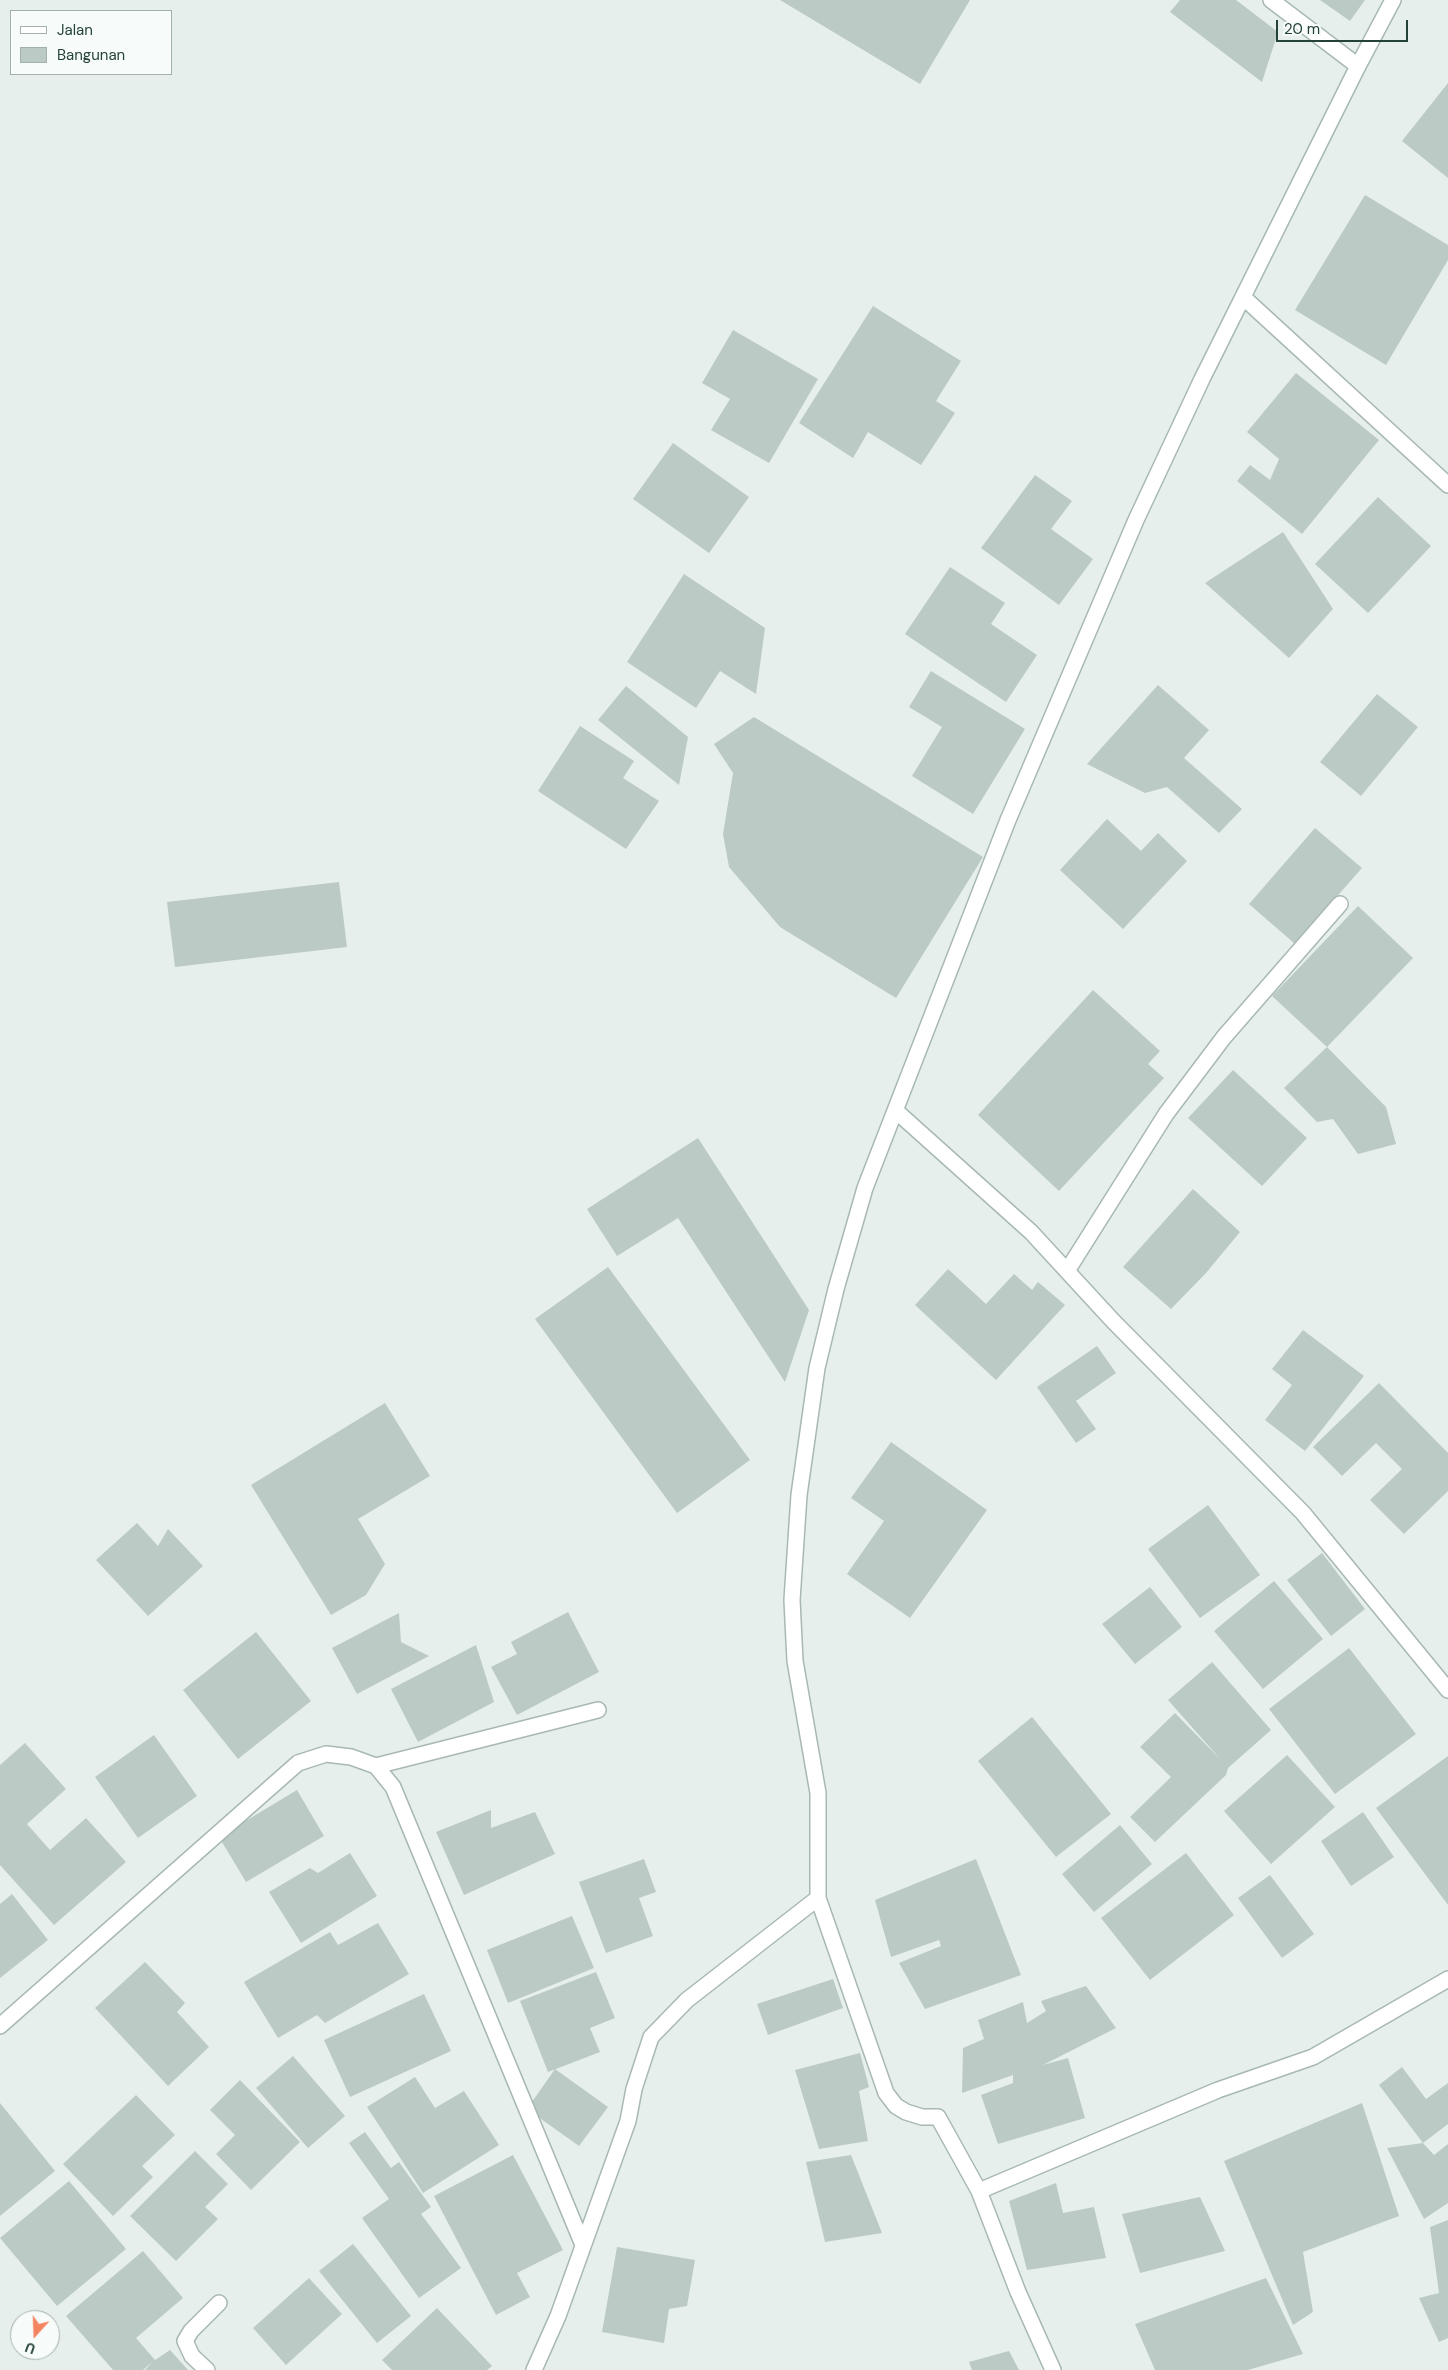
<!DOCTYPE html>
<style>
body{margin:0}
#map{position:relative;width:1448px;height:2370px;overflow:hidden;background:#e6efeb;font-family:"DM Sans",sans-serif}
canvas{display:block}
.legend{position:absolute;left:10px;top:10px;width:162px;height:65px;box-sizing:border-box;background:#f7fbf9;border:1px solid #a3b1ad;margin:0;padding:6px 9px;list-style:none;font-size:15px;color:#24423a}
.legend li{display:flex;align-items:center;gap:10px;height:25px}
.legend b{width:25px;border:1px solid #a3b1ad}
.north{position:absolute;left:10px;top:2310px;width:50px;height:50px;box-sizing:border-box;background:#f7fbf9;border:1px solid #a3b1ad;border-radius:50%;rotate:200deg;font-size:14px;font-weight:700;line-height:20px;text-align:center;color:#24423a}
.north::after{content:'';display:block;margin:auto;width:18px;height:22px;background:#f4845f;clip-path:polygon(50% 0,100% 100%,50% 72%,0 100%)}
.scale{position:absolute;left:1276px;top:20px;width:132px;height:22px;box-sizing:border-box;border:2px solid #24423a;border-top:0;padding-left:6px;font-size:15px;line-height:18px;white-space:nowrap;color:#24423a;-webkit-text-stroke:4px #f7fbf9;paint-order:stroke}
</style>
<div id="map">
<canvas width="1448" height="2370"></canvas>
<ul class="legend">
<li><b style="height:6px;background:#fff"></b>Jalan</li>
<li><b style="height:14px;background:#bbcac4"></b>Bangunan</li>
</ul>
<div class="north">U</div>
<div class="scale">20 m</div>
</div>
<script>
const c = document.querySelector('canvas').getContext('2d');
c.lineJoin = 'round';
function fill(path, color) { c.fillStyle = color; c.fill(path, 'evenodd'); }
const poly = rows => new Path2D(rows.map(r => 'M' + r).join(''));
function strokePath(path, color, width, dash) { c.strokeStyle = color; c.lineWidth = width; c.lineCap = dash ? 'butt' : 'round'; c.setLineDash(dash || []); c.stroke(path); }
fill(poly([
 [780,0,970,0,920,84],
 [1180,0,1236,0,1278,32,1262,82,1170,12],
 [1320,0,1365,0,1350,21],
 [1448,83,1448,178,1402,141],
 [1365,195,1448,245,1448,260,1386,365,1295,310],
 [873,306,961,361,936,401,955,413,921,465,868,432,853,458,799,423],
 [733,330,818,379,769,463,711,430,730,399,702,383],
 [1296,373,1379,440,1302,534,1237,481,1250,465,1270,480,1279,459,1247,432],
 [673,443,749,497,709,553,633,499],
 [1035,475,1072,501,1051,529,1093,559,1059,605,981,548],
 [1378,497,1431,546,1368,613,1315,564],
 [1283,532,1333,609,1289,658,1205,583],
 [950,567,1005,603,991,624,1037,655,1006,702,905,634],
 [684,574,765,628,756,694,720,671,696,708,627,662],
 [931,671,1025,729,973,814,912,776,942,727,909,707],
 [1158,685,1209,730,1184,758,1242,809,1219,833,1167,787,1145,793,1087,764],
 [626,686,688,737,679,785,598,720],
 [1377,694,1418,727,1361,796,1320,762],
 [754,717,983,857,896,998,780,927,729,867,723,834,733,773,714,744],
 [580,726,634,761,623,778,659,801,626,849,538,791],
 [1107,819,1141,851,1158,833,1187,861,1123,929,1060,870],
 [1315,828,1362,868,1295,944,1249,904],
 [339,882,347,947,175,967,167,902],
 [1358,906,1413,958,1327,1047,1272,996],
 [1093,990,1160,1051,1148,1064,1164,1078,1059,1191,978,1115],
 [1327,1047,1386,1107,1396,1144,1358,1154,1333,1119,1317,1122,1284,1088],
 [1233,1070,1307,1138,1262,1186,1188,1118],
 [698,1138,809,1310,785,1382,678,1218,617,1256,587,1209],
 [1193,1189,1240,1232,1206,1273,1171,1309,1123,1267],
 [608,1267,750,1460,677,1513,535,1319],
 [948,1269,986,1304,1014,1274,1032,1290,1038,1282,1065,1305,996,1380,915,1305],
 [1303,1330,1364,1376,1305,1451,1265,1420,1292,1385,1272,1369],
 [1097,1346,1116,1373,1076,1401,1096,1429,1076,1443,1037,1387],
 [1379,1383,1448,1453,1448,1491,1404,1534,1370,1500,1402,1469,1376,1443,1342,1476,1313,1447],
 [385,1403,430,1476,358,1519,385,1564,366,1595,331,1615,251,1485],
 [891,1442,987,1510,910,1618,847,1574,884,1521,851,1498],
 [1208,1505,1260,1575,1200,1618,1148,1549],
 [137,1523,158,1546,168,1529,203,1566,148,1616,96,1560],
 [1322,1553,1365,1609,1331,1636,1287,1580],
 [1274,1581,1323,1639,1263,1689,1214,1631],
 [1150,1587,1182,1627,1135,1664,1102,1624],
 [568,1612,599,1672,517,1715,491,1667,517,1654,511,1642],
 [399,1613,401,1642,429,1656,357,1694,332,1648],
 [256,1632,311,1701,238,1759,183,1690],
 [476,1645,494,1702,418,1742,391,1689],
 [1349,1648,1416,1734,1335,1794,1269,1709],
 [1212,1662,1271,1730,1228,1768,1226,1775,1155,1842,1130,1817,1171,1777,1140,1747,1175,1713,1221,1760,1168,1700],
 [1032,1717,1111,1814,1056,1857,978,1761],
 [154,1735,197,1796,138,1838,95,1777],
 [25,1743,66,1789,27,1824,50,1850,86,1818,126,1862,54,1925,0,1865,0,1765],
 [1287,1755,1335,1807,1271,1864,1224,1811],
 [1448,1756,1448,1905,1376,1808],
 [297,1790,324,1836,246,1882,219,1837],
 [491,1810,491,1828,535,1812,555,1854,464,1895,436,1832],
 [1363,1812,1394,1857,1351,1886,1321,1841],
 [1120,1825,1152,1864,1094,1912,1062,1874],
 [350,1853,377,1896,301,1943,269,1892,310,1868,318,1873],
 [1186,1853,1234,1915,1150,1980,1101,1918],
 [644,1859,656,1892,639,1898,653,1936,606,1953,579,1882],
 [976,1859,1021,1975,925,2009,899,1963,941,1946,939,1940,891,1957,875,1900],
 [1270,1875,1314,1934,1282,1958,1238,1898],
 [12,1894,48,1940,0,1978,0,1904],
 [572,1916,594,1968,508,2003,487,1950],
 [378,1923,409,1974,325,2023,317,2015,278,2038,244,1982,330,1932,338,1945],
 [145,1962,185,2003,177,2012,209,2047,168,2086,95,2008],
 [596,1972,615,2018,590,2028,600,2052,548,2072,520,2001],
 [833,1979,843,2008,768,2035,757,2004],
 [1086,1986,1116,2028,1043,2065,1068,2058,1085,2118,998,2144,981,2095,1013,2083,1013,2075,962,2093,963,2048,984,2039,978,2020,1023,2002,1027,2023,1046,2011,1041,2001],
 [424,1994,451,2051,350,2097,324,2040],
 [860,2053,869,2087,859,2091,868,2141,819,2149,795,2070],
 [293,2056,345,2116,308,2148,256,2088],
 [1402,2067,1426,2099,1448,2083,1448,2124,1423,2143,1379,2085],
 [555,2069,608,2107,579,2146,527,2109],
 [415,2077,435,2108,464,2091,499,2145,423,2193,367,2107],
 [240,2080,300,2142,251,2190,216,2154,235,2135,210,2110],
 [136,2095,175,2135,142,2166,153,2177,113,2216,63,2164],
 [0,2103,55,2171,0,2216],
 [1362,2103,1399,2216,1303,2252,1313,2312,1293,2325,1224,2161],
 [365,2132,391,2168,399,2162,431,2207,421,2214,461,2268,419,2298,362,2218,389,2199,349,2143],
 [1423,2143,1434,2155,1448,2144,1448,2203,1424,2219,1387,2148],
 [195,2151,228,2184,205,2207,218,2219,176,2261,130,2216],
 [513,2155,563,2250,517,2273,530,2297,496,2315,434,2196],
 [851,2155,882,2233,825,2242,806,2162],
 [69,2181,126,2249,57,2306,0,2238],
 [1056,2183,1063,2213,1094,2207,1106,2258,1027,2270,1009,2201],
 [1200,2197,1225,2251,1140,2273,1122,2214],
 [1448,2220,1448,2338,1439,2342,1419,2298,1439,2293,1430,2227],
 [353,2244,411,2316,377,2343,319,2271],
 [617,2247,695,2260,687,2306,669,2309,664,2343,602,2332],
 [143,2251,183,2298,136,2338,155,2360,170,2350,188,2370,145,2370,152,2362,143,2370,113,2370,66,2316],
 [309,2278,342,2314,286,2365,253,2328],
 [1266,2278,1303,2354,1248,2370,1155,2370,1135,2324],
 [437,2308,492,2366,487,2370,392,2370,382,2360],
 [1009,2351,1019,2370,972,2370,969,2362]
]), '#bbcac4');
const lane = poly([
 [1271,0,1358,66]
]);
const street = poly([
 [1243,297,1448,485],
 [896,1111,1031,1232,1113,1321,1303,1513,1448,1690],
 [1067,1271,1166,1114,1224,1037,1340,904],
 [376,1766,598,1710],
 [818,1898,886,2093,896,2106,906,2112,922,2117,938,2117,979,2191,1018,2292,1053,2370],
 [0,2026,298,1763,326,1754,351,1757,376,1766,393,1787,583,2245],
 [979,2191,1218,2090,1313,2057,1448,1979],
 [207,2370,192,2356,185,2341,191,2331,219,2303],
 [534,2370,558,2316,628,2121,634,2089,651,2037,687,2000,818,1898,818,1793,795,1661,792,1600,799,1495,817,1368,836,1289,865,1188,1008,820,1136,520,1202,379,1358,66,1393,0]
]);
strokePath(lane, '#a8b8b2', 18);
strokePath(street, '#a8b8b2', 18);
strokePath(lane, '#fff', 15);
strokePath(street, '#fff', 15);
</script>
